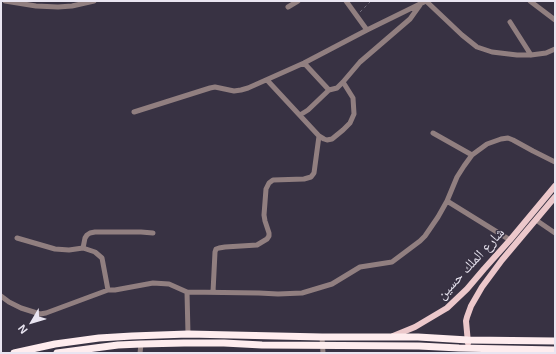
<!DOCTYPE html>
<meta charset="utf-8">
<style>
body{margin:0}
#map{position:relative;width:556px;height:354px;overflow:hidden;background:#383243;font-family:Arial,sans-serif}
canvas{display:block}
.frame{position:absolute;inset:0;border:2px solid #e9e5f1;pointer-events:none}
.north{position:absolute;left:12px;top:302px;width:40px;height:40px;-webkit-text-stroke:3px #383243;paint-order:stroke;rotate:232deg;font-size:11px;font-weight:700;line-height:16px;text-align:center;color:#e9e5f1}
.north::after{content:'';display:block;margin:auto;width:14px;height:18px;background:#e9e5f1;clip-path:polygon(50% 0,100% 100%,50% 72%,0 100%)}
</style>
<div id="map">
<canvas width="556" height="354"></canvas>
<div class="frame"></div>
<div class="north">N</div>
</div>
<script>
const c = document.querySelector('canvas').getContext('2d');
c.lineJoin = 'round';
const poly = rows => new Path2D(rows.map(r => 'M' + r).join(''));
function strokePath(path, color, width, dash) { c.strokeStyle = color; c.lineWidth = width; c.lineCap = dash ? 'butt' : 'round'; c.setLineDash(dash || []); c.stroke(path); }
function label(font, color, halo, rows, align = 'center') {
  c.font = font + ' Arial,"Noto Naskh Arabic",sans-serif'; c.lineWidth = 3; c.setLineDash([]); c.textBaseline = 'middle'; c.strokeStyle = halo; c.fillStyle = color; for (const [text, x, y, turn = 0] of rows) {
    c.save(); c.translate(x, y); c.rotate((+turn || 0) * Math.PI / 180); c.textAlign = isNaN(turn) ? turn : align; if (halo) c.strokeText(text, 0, 0); c.fillText(text, 0, 0); c.restore();
  }
}
strokePath(poly([
 [360,12,371,1]
]), '#716c7b', 1, [3, 3]);
strokePath(poly([
 [5,1,36,6,58,7,72,6,94,1],
 [346,1,367,30],
 [426,1,462,35,477,47,492,52,517,55,531,55,546,53,555,49],
 [530,1,555,20],
 [288,7,298,1],
 [510,22,531,55],
 [304,63,329,90],
 [267,80,319,136,324,139,327,140,332,139,343,130,350,123,354,114,353,98,343,82],
 [134,112,210,88,215,87,234,91,241,90,248,88,304,63,367,30,426,1],
 [300,115,308,110,329,90,337,88,343,82,360,62,410,19,420,5],
 [433,133,472,155],
 [447,201,510,240],
 [536,220,555,233],
 [17,238,55,249,69,250,83,248,95,252,102,258,108,290],
 [83,248,85,238,87,235,90,233,95,232,141,232,153,233],
 [187,292,188,334],
 [213,292,215,252,216,249,219,248,225,247,257,245,267,239,269,236,269,233,265,221,264,215,266,189,269,183,273,180,304,179,311,177,314,173,319,136],
 [1,296,9,302,21,308,40,314,46,313,108,290,115,290,153,283,169,284,187,292,259,293,278,294,302,293,332,284,360,267,392,262,420,241,425,236,438,217,447,201,457,177,464,166,472,155,487,144,501,139,508,138,513,140,533,151,555,162],
 [322,337,323,353],
 [140,353,141,344]
]), '#917f80', 5);
strokePath(poly([
 [393,336,415,327,447,308,467,289,484,269,510,240,555,186],
 [468,343,466,321,467,317,471,306,482,287,502,260,555,197]
]), '#ecc8cb', 6);
strokePath(poly([
 [14,353,55,344,99,338,132,336,188,334,322,337,418,337,468,340,555,341],
 [57,353,118,345,141,344,184,343,224,343,262,345,419,346,459,348,555,350]
]), '#feecee', 7);
label('14px', '#e9e5f1', '#383243', [
 ["شارع الملك حسين",471,264,-47]
]);
</script>
